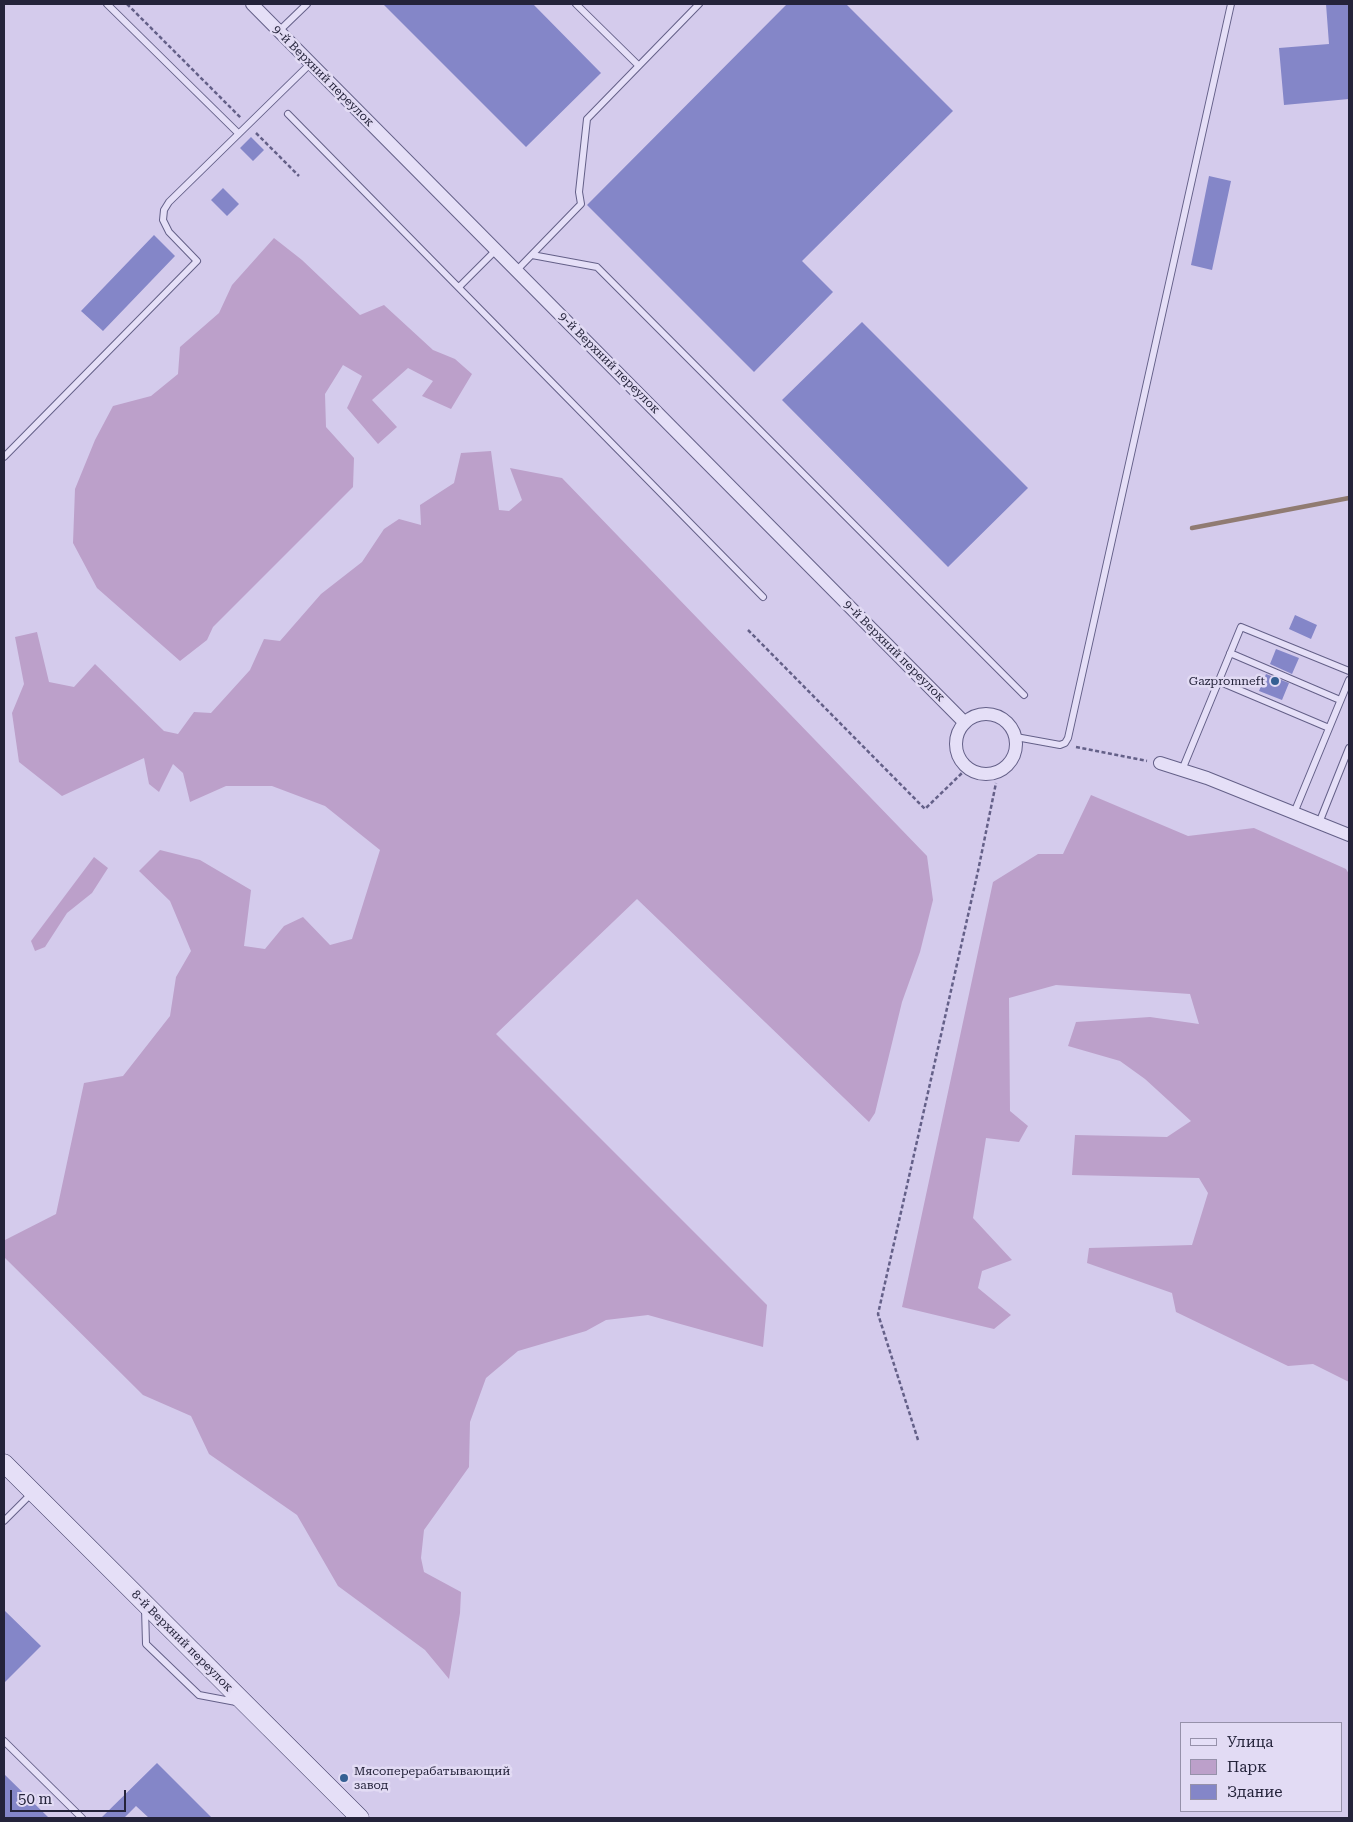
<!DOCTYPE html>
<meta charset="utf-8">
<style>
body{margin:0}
#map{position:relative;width:1353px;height:1822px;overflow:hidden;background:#d4cbec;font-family:"Roboto Serif",serif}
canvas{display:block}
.frame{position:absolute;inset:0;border:5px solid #24233a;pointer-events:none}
.legend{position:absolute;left:1180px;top:1722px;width:162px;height:90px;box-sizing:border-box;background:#e2dbf4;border:1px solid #9691aa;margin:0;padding:6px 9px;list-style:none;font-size:15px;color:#24233a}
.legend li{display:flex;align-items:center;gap:10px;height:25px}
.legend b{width:25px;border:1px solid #9691aa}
.scale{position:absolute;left:10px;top:1790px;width:116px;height:22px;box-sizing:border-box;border:2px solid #24233a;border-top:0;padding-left:6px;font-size:15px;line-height:18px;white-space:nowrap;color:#24233a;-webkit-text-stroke:4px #e2dbf4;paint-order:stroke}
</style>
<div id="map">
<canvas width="1353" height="1822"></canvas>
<div class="frame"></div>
<ul class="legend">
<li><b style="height:6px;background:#e5dff7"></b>Улица</li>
<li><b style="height:14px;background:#bca0ca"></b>Парк</li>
<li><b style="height:14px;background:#8486c8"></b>Здание</li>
</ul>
<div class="scale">50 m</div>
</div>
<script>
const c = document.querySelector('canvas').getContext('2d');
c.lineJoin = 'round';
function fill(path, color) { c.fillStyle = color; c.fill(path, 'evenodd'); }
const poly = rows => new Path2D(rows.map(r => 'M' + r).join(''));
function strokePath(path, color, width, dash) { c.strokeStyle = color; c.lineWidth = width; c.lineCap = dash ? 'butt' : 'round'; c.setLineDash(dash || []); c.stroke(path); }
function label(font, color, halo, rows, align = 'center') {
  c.font = font + ' "Roboto Serif",serif'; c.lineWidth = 5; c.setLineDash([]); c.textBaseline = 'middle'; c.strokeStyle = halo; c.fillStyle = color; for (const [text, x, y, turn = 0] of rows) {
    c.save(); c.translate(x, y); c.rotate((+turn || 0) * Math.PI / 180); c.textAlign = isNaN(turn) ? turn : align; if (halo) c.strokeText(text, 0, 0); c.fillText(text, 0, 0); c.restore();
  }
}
fill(poly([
 [274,238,302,260,360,315,384,305,433,350,455,359,472,374,451,409,422,396,433,381,408,368,372,400,397,427,378,444,347,408,362,376,343,365,325,394,326,427,354,458,353,487,213,627,207,640,180,661,97,588,73,543,75,489,95,440,113,406,151,396,178,374,180,347,219,313,232,285],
 [491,451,499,510,509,511,522,500,510,468,562,478,927,856,933,900,920,952,902,1002,875,1113,869,1122,637,899,496,1034,767,1305,763,1347,648,1315,606,1320,586,1331,518,1351,486,1378,470,1422,469,1467,424,1530,421,1558,424,1572,461,1592,460,1613,449,1679,425,1650,338,1586,297,1515,209,1454,191,1416,143,1395,4,1257,5,1240,56,1214,84,1083,123,1076,170,1016,176,977,191,951,170,901,139,871,160,850,200,860,251,890,244,946,265,949,284,926,303,917,330,945,352,939,380,850,325,806,272,786,226,786,190,802,183,773,173,764,159,792,149,784,144,758,62,796,19,762,12,713,24,684,15,637,37,632,49,682,74,687,95,664,164,731,178,734,194,712,211,713,250,670,264,639,280,641,321,594,362,562,384,529,399,519,421,525,420,505,454,483,461,453],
 [1091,795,1188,836,1254,828,1346,869,1349,874,1349,1382,1313,1364,1288,1366,1176,1312,1172,1293,1087,1263,1089,1248,1192,1245,1208,1193,1199,1178,1072,1175,1075,1135,1167,1137,1191,1121,1145,1079,1120,1061,1068,1046,1076,1022,1150,1017,1199,1024,1190,994,1056,985,1009,998,1010,1111,1028,1126,1019,1142,986,1138,973,1218,1012,1260,982,1271,978,1288,1011,1315,994,1329,902,1307,993,882,1038,854,1063,854],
 [94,857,108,868,92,893,67,913,45,947,35,951,31,941]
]), '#bca0ca');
strokePath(poly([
 [1192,528,1349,498]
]), '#907b72', 4.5);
fill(poly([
 [383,4,533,4,601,73,526,147],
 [787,4,846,4,953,111,802,261,833,292,754,372,587,205],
 [1326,4,1349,4,1349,99,1284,105,1279,48,1329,44],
 [251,137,264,150,253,161,240,148],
 [1209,176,1231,181,1212,270,1191,265],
 [223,188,239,204,227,216,211,200],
 [154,235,175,256,103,331,81,311],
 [862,322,1028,488,948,567,782,400],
 [1295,615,1317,625,1311,639,1289,629],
 [1276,649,1299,658,1292,674,1270,664],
 [1266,674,1289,683,1282,700,1259,691],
 [4,1610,41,1646,4,1683],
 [157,1763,212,1818,149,1818,136,1806,124,1818,101,1818],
 [4,1774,49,1818,4,1818]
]), '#8486c8');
const lane = poly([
 [107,4,238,133],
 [576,4,638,65],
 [279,31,307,4],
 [288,114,763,597],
 [532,255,597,267,1024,695],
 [517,270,581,204,579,192,587,119,699,4],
 [459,287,496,250],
 [4,457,197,261,169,232,163,220,164,210,169,202,311,63],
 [1230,653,1340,700],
 [1218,681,1329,728],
 [1016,737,1060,745,1065,743,1068,738,1231,4],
 [1182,770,1241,627,1349,671],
 [1294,813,1349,680],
 [1319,823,1349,748],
 [4,1521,32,1493],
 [145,1608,146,1644,199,1695,236,1702],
 [4,1741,82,1818]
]);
const street = poly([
 [252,4,965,723],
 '956 744a30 30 0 1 1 60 0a30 30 0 1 1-60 0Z',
 [1160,763,1207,778,1349,835]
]);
const secondary = poly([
 [4,1463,360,1818]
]);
strokePath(lane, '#646088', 8);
strokePath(street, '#646088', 14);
strokePath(secondary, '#46436b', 19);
strokePath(poly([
 [127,4,241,118],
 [256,133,299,176],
 [748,630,925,809,963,772],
 [1076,747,1147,761],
 [918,1440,878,1314,978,871,996,783]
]), '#646088', 2.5, [4, 2.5]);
strokePath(lane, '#e5dff7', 6);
strokePath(street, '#e5dff7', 12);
strokePath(secondary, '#e5dff7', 18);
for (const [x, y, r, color] of [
 [1275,681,5,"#345f93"],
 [344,1778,5,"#345f93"]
]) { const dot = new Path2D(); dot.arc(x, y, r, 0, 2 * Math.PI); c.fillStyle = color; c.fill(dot); strokePath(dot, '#e2dbf4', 2); }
label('12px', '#24233a', '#e2dbf4', [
 ["9-й Верхний переулок",323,76,45],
 ["9-й Верхний переулок",609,363,45],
 ["9-й Верхний переулок",894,651,45],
 ["8-й Верхний переулок",182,1641,45]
]);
label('12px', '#24233a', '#e2dbf4', [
 ["Gazpromneft",1265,681],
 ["Мясоперерабатывающий",354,1771,"left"],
 ["завод",354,1785,"left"]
], 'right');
</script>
